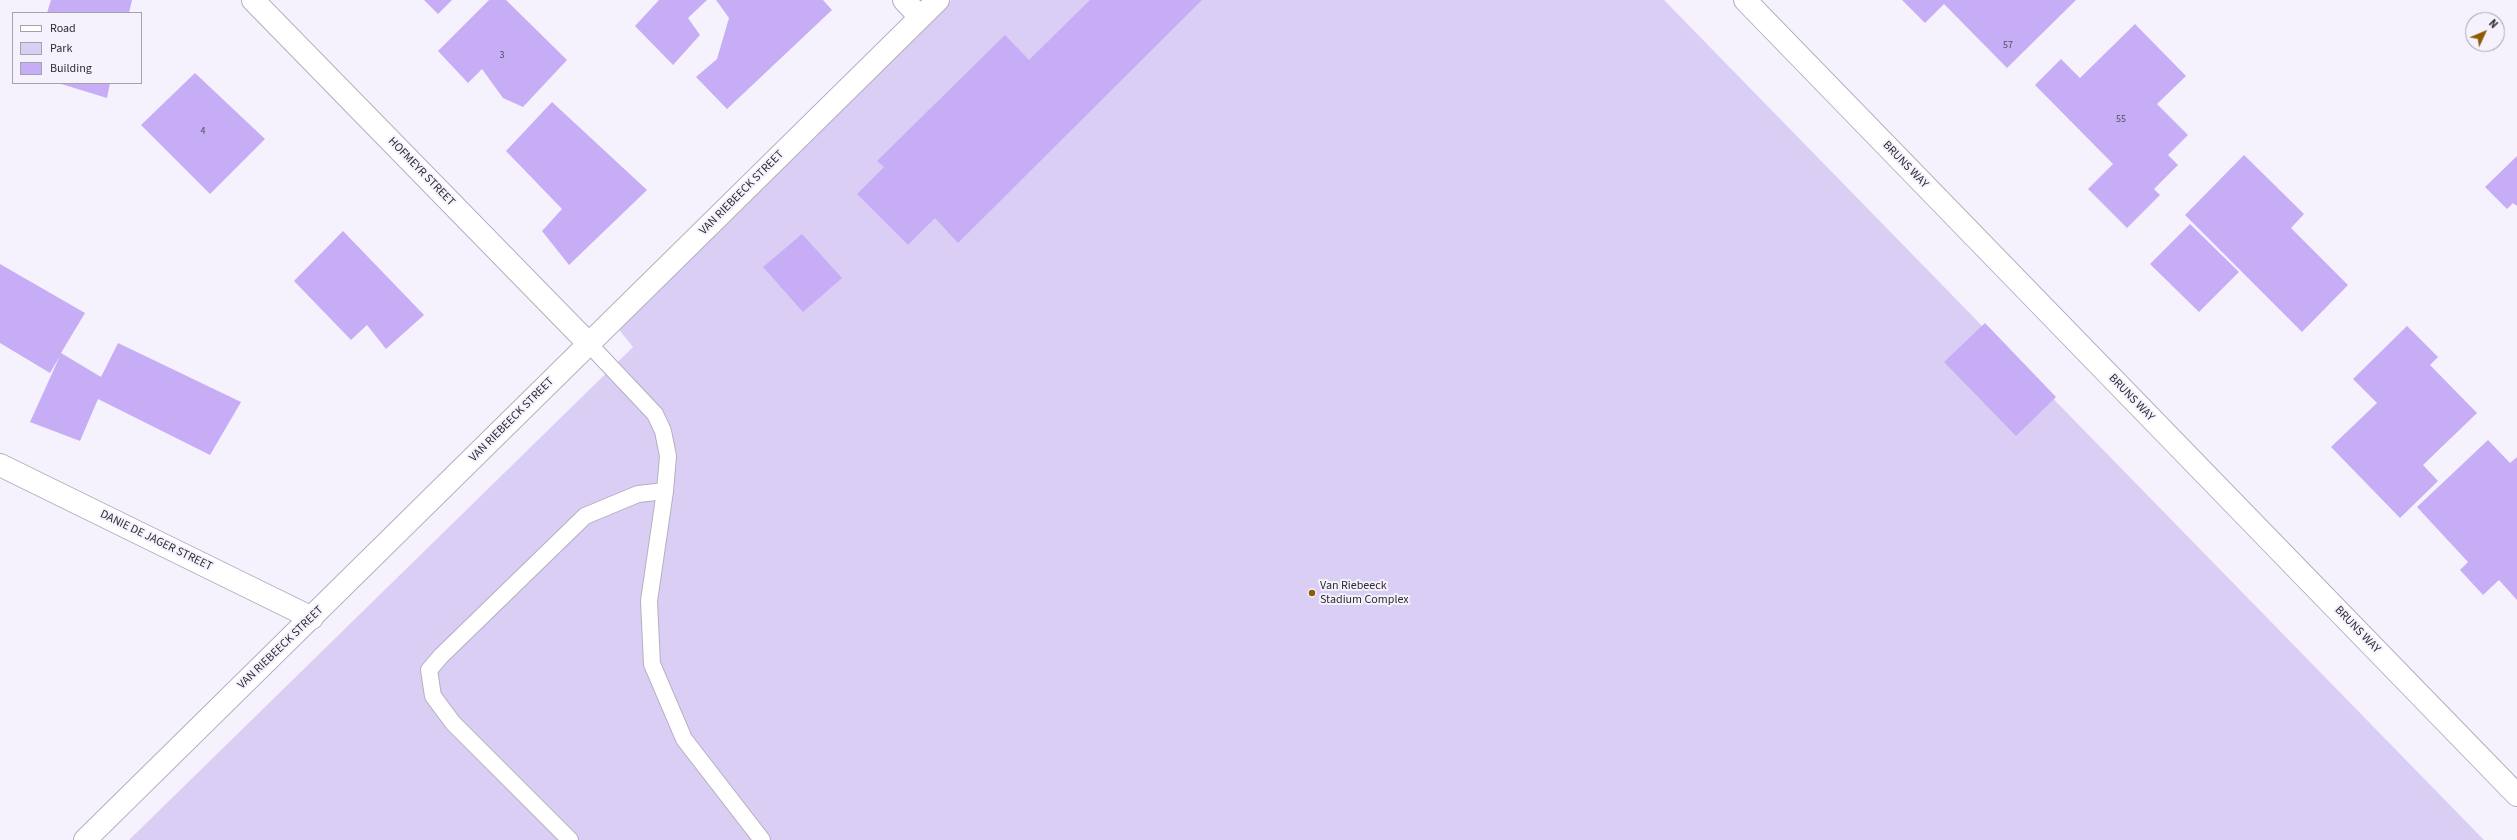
<!DOCTYPE html>
<style>
body{margin:0}
#map{position:relative;width:2517px;height:840px;overflow:hidden;background:#f5f2fd;font-family:"Source Sans 3",sans-serif}
canvas{display:block}
.legend{position:absolute;left:12px;top:12px;width:130px;height:72px;box-sizing:border-box;background:#f5f2fd;border:1px solid #a5a2ac;margin:0;padding:5px 7px;list-style:none;font-size:12px;color:#2e2b32}
.legend li{display:flex;align-items:center;gap:8px;height:20px}
.legend b{width:20px;border:1px solid #a5a2ac}
.north{position:absolute;left:2465px;top:12px;width:40px;height:40px;box-sizing:border-box;background:#f5f2fd;border:1px solid #a5a2ac;border-radius:50%;rotate:46deg;font-size:11px;font-weight:700;line-height:16px;text-align:center;color:#2e2b32}
.north::after{content:'';display:block;margin:auto;width:14px;height:18px;background:#8c5b05;clip-path:polygon(50% 0,100% 100%,50% 72%,0 100%)}
</style>
<div id="map">
<canvas width="2517" height="840"></canvas>
<ul class="legend">
<li><b style="height:5px;background:#fff"></b>Road</li>
<li><b style="height:11px;background:#dbcef5"></b>Park</li>
<li><b style="height:11px;background:#c6adf5"></b>Building</li>
</ul>
<div class="north">N</div>
</div>
<script>
const c = document.querySelector('canvas').getContext('2d');
c.lineJoin = 'round';
function fill(path, color) { c.fillStyle = color; c.fill(path, 'evenodd'); }
const poly = rows => new Path2D(rows.map(r => 'M' + r).join(''));
function strokePath(path, color, width, dash) { c.strokeStyle = color; c.lineWidth = width; c.lineCap = dash ? 'butt' : 'round'; c.setLineDash(dash || []); c.stroke(path); }
function label(font, color, halo, rows, align = 'center') {
  c.font = font + ' "Source Sans 3",sans-serif'; c.lineWidth = 4; c.setLineDash([]); c.textBaseline = 'middle'; c.strokeStyle = halo; c.fillStyle = color; for (const [text, x, y, turn = 0] of rows) {
    c.save(); c.translate(x, y); c.rotate((+turn || 0) * Math.PI / 180); c.textAlign = isNaN(turn) ? turn : align; if (halo) c.strokeText(text, 0, 0); c.fillText(text, 0, 0); c.restore();
  }
}
fill(poly([
 [951,0,1664,0,2484,840,129,840,633,347,616,326]
]), '#dbcef5');
fill(poly([
 [51,0,132,0,129,13,47,13],
 [424,0,452,0,438,14],
 [489,0,506,0,567,60,523,107,503,98,482,69,468,83,438,51],
 [659,0,707,0,688,18,700,35,673,65,635,26],
 [716,0,823,0,832,10,727,109,696,77,717,59,729,18],
 [1090,0,1202,0,958,243,935,218,908,245,857,194,884,167,877,161,1005,35,1029,60],
 [1902,0,2076,0,2007,68,1944,4,1925,23],
 [2135,24,2186,76,2157,104,2188,135,2168,155,2178,165,2154,189,2160,195,2127,228,2088,189,2113,164,2035,85,2061,59,2080,78],
 [195,73,265,139,210,194,141,125],
 [58,83,110,83,107,98],
 [552,102,647,190,569,265,542,231,562,209,506,151],
 [2244,155,2304,214,2291,228,2348,285,2302,332,2185,215],
 [2517,156,2517,206,2513,203,2507,209,2485,187],
 [2190,224,2239,272,2199,312,2150,264],
 [343,231,424,315,386,349,367,325,351,340,294,281],
 [802,234,842,278,803,312,763,267],
 [0,264,85,313,61,353,101,377,118,343,241,402,210,455,98,399,80,441,30,422,60,356,50,373,0,343],
 [1985,323,2056,397,2016,436,1944,362],
 [2407,326,2438,357,2430,365,2477,413,2423,465,2438,481,2400,518,2331,447,2377,403,2353,379],
 [2488,440,2510,463,2517,457,2517,600,2499,580,2483,595,2460,570,2468,562,2417,507]
]), '#c6adf5');
const lane = poly([
 [589,344,655,414,663,431,668,456,665,491,649,601,652,664,684,739,762,840],
 [570,840,453,723,433,696,429,670,441,656,585,516,638,494,665,491]
]);
const street = poly([
 [253,0,589,344],
 [904,0,920,17],
 [1745,0,2517,795],
 [0,465,312,618],
 [85,840,938,0]
]);
strokePath(lane, '#b4afc0', 18);
strokePath(street, '#b4afc0', 24);
strokePath(lane, '#fff', 16);
strokePath(street, '#fff', 22);
for (const [x, y, r, color] of [
 [1312,593,4,"#8c5b05"]
]) { const dot = new Path2D(); dot.arc(x, y, r, 0, 2 * Math.PI); c.fillStyle = color; c.fill(dot); strokePath(dot, '#f5f2fd', 1.5); }
label('10px', '#544c63', null, [
 ["57",2008,46],
 ["3",502,56],
 ["55",2121,120],
 ["4",203,132]
]);
label('12px', '#2e2b32', '#f5f2fd', [
 ["BRUNS WAY",1905,165,46],
 ["HOFMEYR STREET",421,172,46],
 ["VAN RIEBEECK STREET",742,193,-45],
 ["BRUNS WAY",2131,398,46],
 ["VAN RIEBEECK STREET",512,420,-45],
 ["DANIE DE JAGER STREET",156,541,26],
 ["BRUNS WAY",2357,630,46],
 ["VAN RIEBEECK STREET",281,648,-44]
]);
label('12px', '#2e2b32', '#f5f2fd', [
 ["Van Riebeeck",1320,586],
 ["Stadium Complex",1320,600]
], 'left');
</script>
